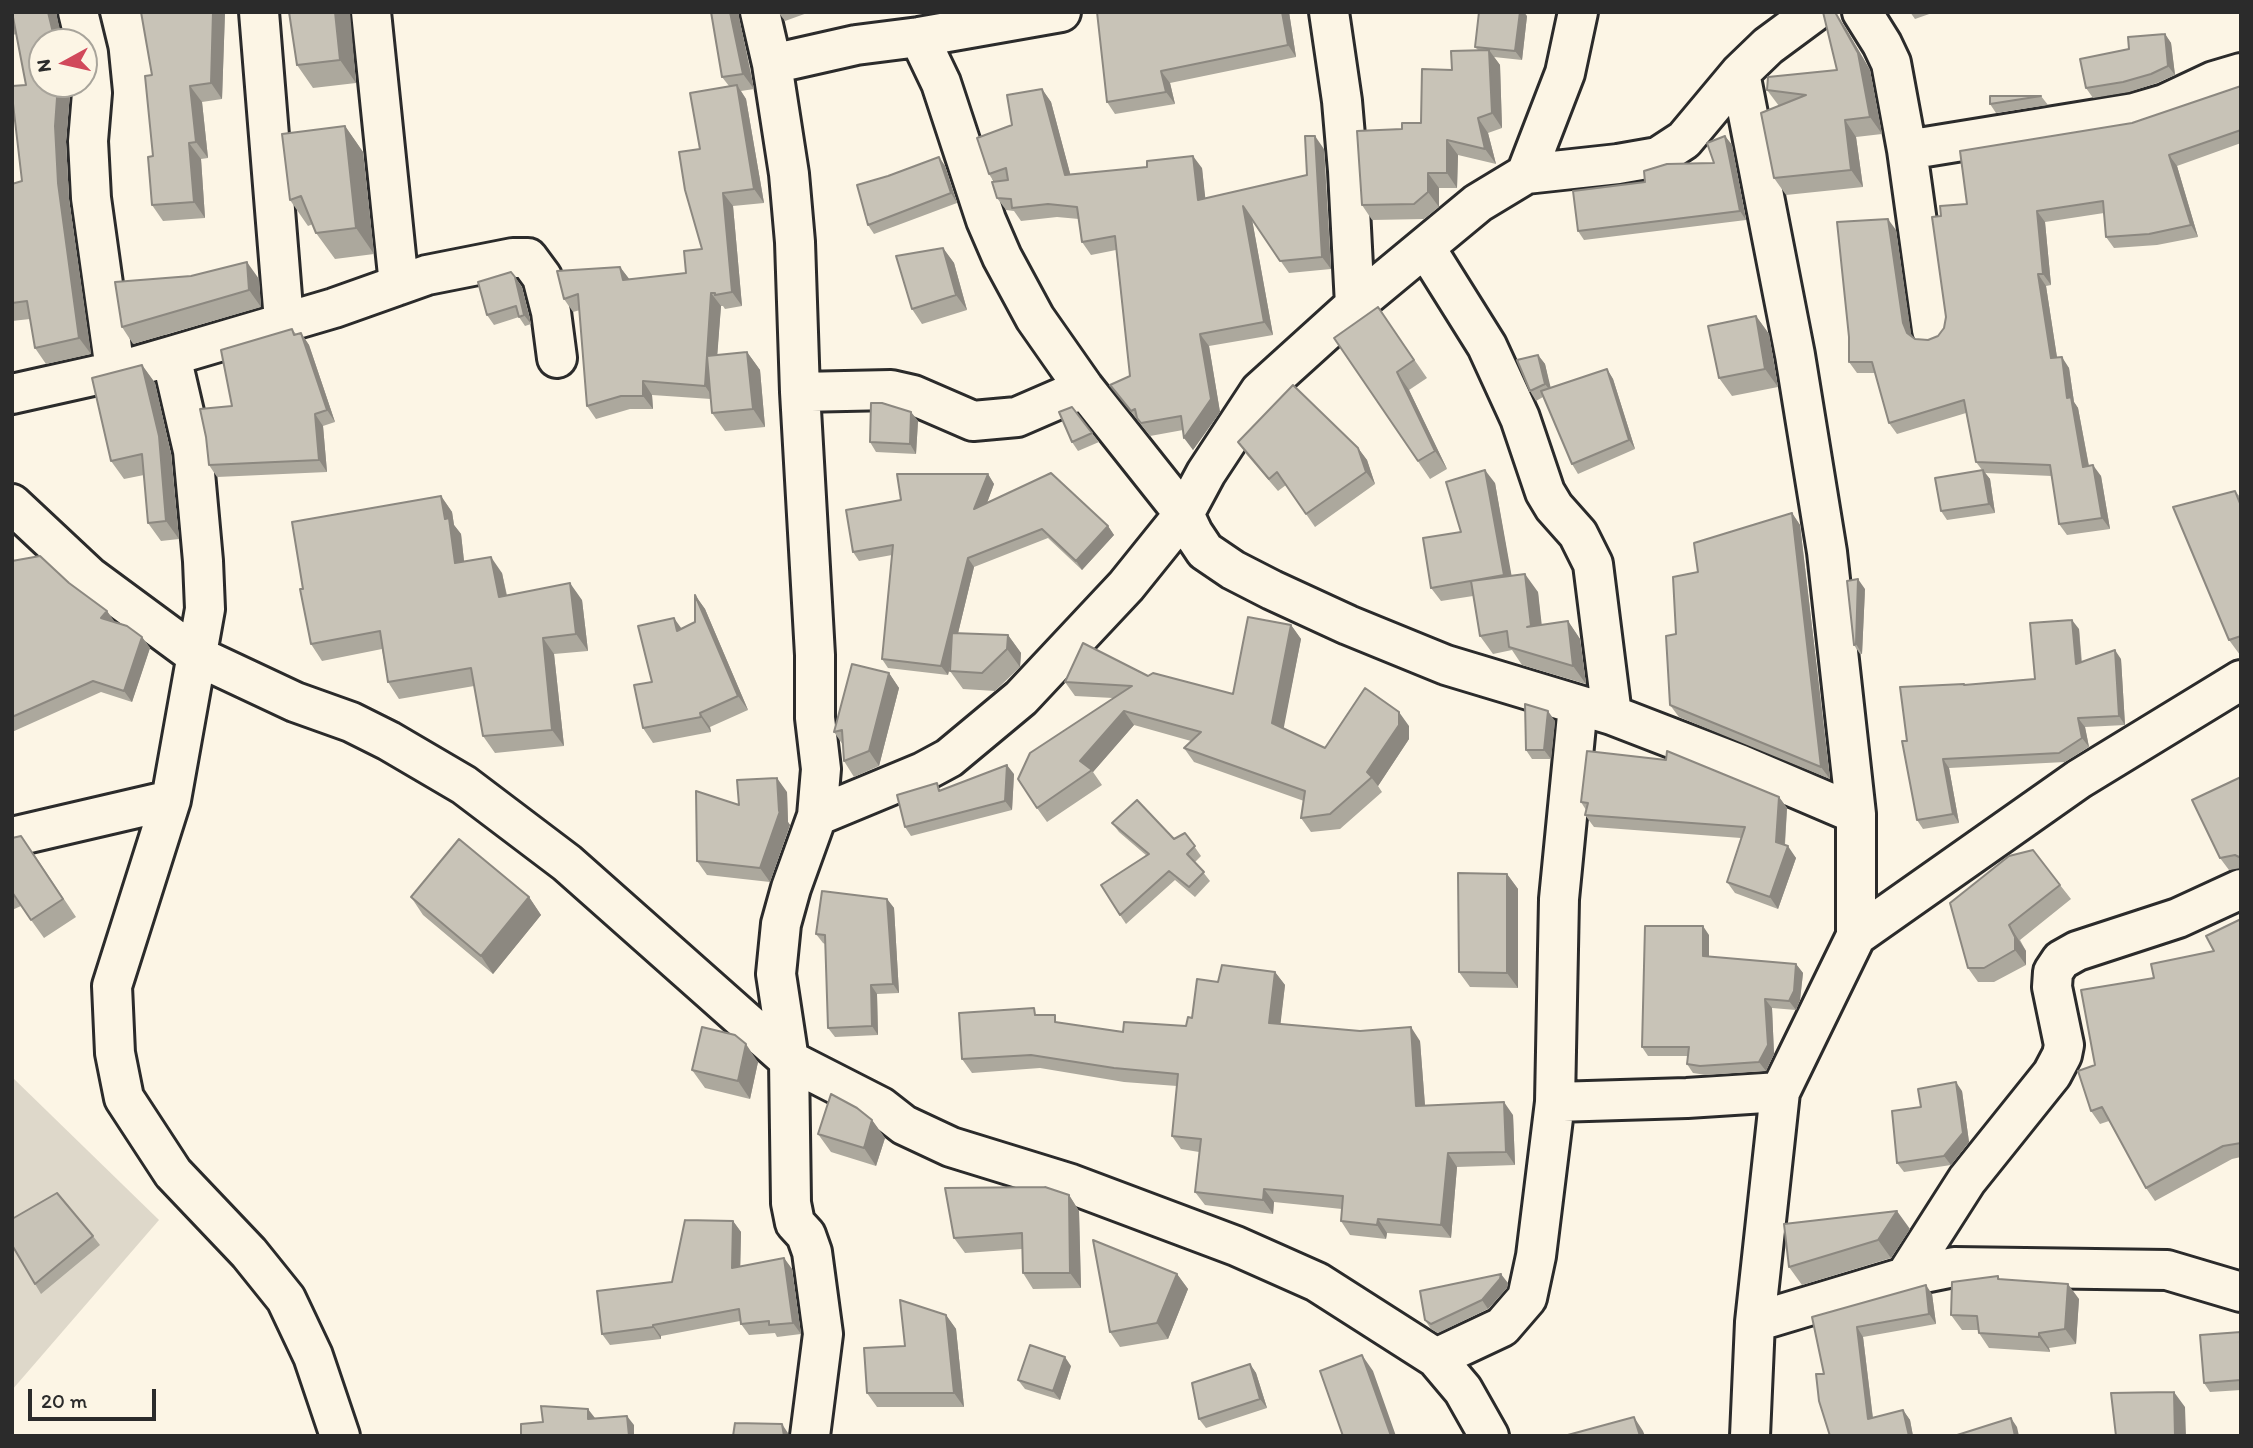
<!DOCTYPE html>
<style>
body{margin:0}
#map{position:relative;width:2253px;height:1448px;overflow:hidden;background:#fcf5e5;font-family:Itim,sans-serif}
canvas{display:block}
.frame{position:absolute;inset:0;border:14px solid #2b2b2b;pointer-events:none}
.north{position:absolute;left:28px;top:28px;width:70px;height:70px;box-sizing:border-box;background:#fcf5e5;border:2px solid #a8a49b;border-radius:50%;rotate:262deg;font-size:19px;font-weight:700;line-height:28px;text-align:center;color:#2b2b2b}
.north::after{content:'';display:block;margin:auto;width:24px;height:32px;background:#d1495b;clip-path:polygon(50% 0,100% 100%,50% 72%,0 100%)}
.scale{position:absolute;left:28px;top:1389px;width:128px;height:32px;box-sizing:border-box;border:4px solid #2b2b2b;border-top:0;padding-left:9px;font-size:21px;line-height:24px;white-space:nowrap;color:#2b2b2b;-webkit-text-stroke:5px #fcf5e5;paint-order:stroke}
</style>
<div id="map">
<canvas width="2253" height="1448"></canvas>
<div class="frame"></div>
<div class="north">N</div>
<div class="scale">20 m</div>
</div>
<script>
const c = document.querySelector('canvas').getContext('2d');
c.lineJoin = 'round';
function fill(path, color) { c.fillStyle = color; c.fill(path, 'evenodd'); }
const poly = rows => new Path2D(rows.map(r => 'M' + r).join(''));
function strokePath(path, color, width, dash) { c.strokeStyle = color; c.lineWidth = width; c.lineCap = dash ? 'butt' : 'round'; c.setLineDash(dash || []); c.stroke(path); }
fill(poly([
 [12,1077,159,1220,12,1390]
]), '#ded8ca');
const minor = poly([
 [78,12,88,53,92,93,88,141,91,198,115,370],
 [259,12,284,321],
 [371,12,399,285],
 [760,12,772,64,789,174,795,242,800,392,815,655,815,718,821,769,817,816,791,888,781,924,776,974,789,1060,791,1203,795,1223,806,1235,812,1252,823,1334,810,1436],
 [1329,12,1342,101,1348,171,1355,305],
 [1862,12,1882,44,1891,63,1907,150,1932,330],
 [919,37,941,83,986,220,1002,257,1035,318,1084,388,1184,514,1193,533,1205,551,1233,570,1272,590,1348,625,1446,665,1612,715,1739,764,1856,814],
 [772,64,856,45,919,37,1061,12],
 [1740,73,1795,355,1827,552,1856,814,1856,936,1780,1092,1755,1322,1750,1436],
 [1907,150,2134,113,2165,104,2214,81,2241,73],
 [1526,174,1565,73,1578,12],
 [1425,247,1487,346,1520,418,1545,492,1554,507,1578,534,1593,564,1612,715],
 [171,356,334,308,427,275,513,258,528,258,542,277,551,312,557,358],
 [800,392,891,390,913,395,973,421,1017,417,1084,388],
 [12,394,133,367,171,356,193,451,203,561,205,609,171,800,112,986,115,1053,124,1098,173,1173,249,1253,286,1299,313,1356,340,1436],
 [12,504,90,577,197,656,295,702,351,722,389,741,464,785,567,863,789,1060,881,1107,904,1125,951,1147,1071,1184,1236,1246,1317,1282,1436,1358,1463,1390,1489,1436],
 [817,816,923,772,949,758,1021,698,1126,586,1184,514,1206,473,1260,391,1355,305,1478,203,1526,174,1618,164,1658,157,1684,140,1740,73,1768,46,1814,12],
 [12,837,171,800],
 [1856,936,2079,779,2241,680],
 [1555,1102,1687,1098,1780,1092],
 [1905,1277,1967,1180,2052,1074,2062,1055,2064,1045,2052,987,2053,972,2061,960,2077,951,2178,918,2241,889],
 [1755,1322,1905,1277,1954,1267,2167,1270,2241,1292],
 [1436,1358,1502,1327,1527,1298,1536,1256,1555,1102,1559,899,1578,705]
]);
strokePath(minor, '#2b2b2b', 44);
strokePath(minor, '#fcf5e5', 38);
fill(poly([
 [12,12,57,12,57,17,70,93,66,142,69,199,91,354,46,364,35,348,30,319,12,321,12,184,22,181,26,85,17,34,12,35],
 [141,12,225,12,222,99,202,102,208,158,201,159,205,218,163,221,152,205,153,156,152,75],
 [711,12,739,12,739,17,754,89,741,91,746,99,764,203,733,206,742,306,725,309,723,306,721,306,717,355,747,352,760,370,765,427,725,431,712,413,711,399,652,395,653,409,630,409,596,419,587,406,580,310,573,312,564,299,620,267,629,279,686,273,702,249,700,149,729,86,722,77],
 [778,12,810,12,785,21],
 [1097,12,1289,12,1296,57,1170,83,1175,104,1115,114,1107,102],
 [1910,12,1935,12,1915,19],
 [349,14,356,83,313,88,297,65],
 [1527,16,1522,60,1494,57,1500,65,1502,128,1488,133,1496,164,1458,155,1457,188,1439,188,1439,207,1424,219,1372,220,1362,205,1402,129,1421,123,1452,70,1478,50,1475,47],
 [1845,27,1870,70,1882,134,1856,137,1863,187,1786,195,1774,178,1779,106,1767,90,1837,70],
 [2165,34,2171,43,2175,75,2157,83,2129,92,2093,98,2086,88,2129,49],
 [2241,86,2241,143,2177,166,2198,237,2157,245,2114,248,2106,237,2104,213,2045,222,2051,285,2046,286,2057,358,2069,368,2074,402,2078,408,2089,466,2101,476,2110,529,2067,535,2059,524,2052,476,1985,473,1990,479,1995,513,1947,520,1941,511,1982,470,1976,462,1966,413,1897,434,1889,423,1875,373,1857,373,1849,362,1896,230,1911,334,1915,339,1928,340,1938,336,1944,328,1946,317,1941,216,2132,123],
 [1042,89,1051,102,1070,174,1202,168,1205,199,1307,175,1324,149,1331,269,1289,273,1252,220,1273,335,1209,346,1220,412,1193,450,1183,430,1150,436,1110,385,1130,376,1116,250,1091,255,1082,242,1079,219,1057,217,1021,221,1014,211,1006,210,997,198,994,182,989,174,1012,125],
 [2041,96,2048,105,1996,113,1990,104],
 [345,126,363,152,374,254,335,259,316,233,313,224,308,226,290,200],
 [1725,136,1732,145,1746,220,1584,240,1578,231,1714,163],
 [939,157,945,166,957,203,874,234,868,225,888,176],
 [943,248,954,263,967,310,922,324,912,309],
 [191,276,259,279,261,307,133,344,122,327],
 [522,287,531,324,525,326,519,317,494,325,487,315],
 [1378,307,1427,378,1409,390,1447,469,1430,479,1334,338],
 [1756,316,1769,334,1778,387,1732,396,1719,378],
 [292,329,296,334,301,333,309,345,335,422,323,426,327,472,217,477,209,465,232,406],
 [1538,355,1545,364,1550,388,1607,369,1613,379,1635,449,1578,474,1572,464,1543,397,1536,401,1530,391],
 [142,365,155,383,171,454,179,539,161,541,148,523,144,475,124,479,111,461],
 [911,412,918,421,916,454,876,452,870,442],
 [1092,433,1099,442,1078,451,1072,442],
 [1238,442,1358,448,1367,460,1375,484,1315,527,1286,485,1278,491,1247,455],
 [988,474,994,484,987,503,1108,526,1114,535,1082,570,1048,538,974,567,958,633,1008,635,1021,653,1020,667,995,691,963,689,950,671,950,665,948,675,888,668,882,659,892,555,859,561,853,552,901,500],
 [1495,483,1511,576,1538,592,1541,625,1568,621,1580,639,1586,684,1522,665,1512,650,1493,654,1480,636,1473,596,1441,601,1431,588,1461,532],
 [2235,491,2241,498,2240,655,2229,640],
 [441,496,452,512,454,525,461,534,464,561,502,573,507,595,582,600,588,651,554,654,564,746,495,753,483,736,474,686,399,699,388,682,382,649,322,661,311,644,303,589],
 [1792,513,1800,525,1830,779,1679,717,1670,705,1698,572],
 [12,556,14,561,69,583,107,611,114,622,142,637,150,648,132,702,101,692,12,732],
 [1865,589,1862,654,1860,654,1854,645],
 [695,595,705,609,748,710,710,727,711,732,653,743,643,728,652,682,682,629,695,622],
 [1291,625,1301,639,1283,728,1325,748,1409,726,1409,739,1378,786,1382,792,1340,829,1311,832,1301,818,1304,801,1194,762,1184,748,1191,741,1134,725,1093,772,1102,785,1047,822,1037,808,1113,698,1075,696,1065,682,1148,676,1233,694],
 [2079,629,2082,662,2121,659,2125,725,2085,727,2089,747,2065,762,1949,768,1959,823,1923,829,1917,820,1907,741,1966,685,2035,679],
 [889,673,899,688,879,766,854,777,844,761,843,745,834,732],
 [1555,721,1551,759,1532,759,1526,750],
 [1014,774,1012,810,911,836,905,827,942,790],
 [2241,777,2241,868,2229,870,2220,858],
 [787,792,788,822,790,825,770,882,707,875,697,861,739,805],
 [1779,797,1787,808,1785,845,1796,858,1778,909,1735,893,1727,882,1741,838,1594,827,1585,815,1586,810,1581,802],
 [1112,823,1174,839,1185,833,1201,856,1195,862,1210,881,1195,897,1175,880,1126,924,1120,915,1147,856,1119,832],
 [12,838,34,854,76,917,44,938,21,906,12,910],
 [1507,874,1518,889,1518,988,1470,987,1459,972],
 [2060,885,2071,899,2020,940,2026,951,2026,965,1994,982,1978,982,1968,968,1950,903],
 [411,897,529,897,541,915,493,974,423,915],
 [887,899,894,908,899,993,877,994,878,1035,835,1037,828,1028,825,944,823,943,816,934],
 [2241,919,2241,1157,2232,1159,2155,1201,2146,1188,2109,1121,2100,1124,2091,1111,2095,1065,2154,978,2214,951],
 [1709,935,1709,957,1796,964,1803,973,1800,1000,1796,1010,1772,1008,1774,1054,1766,1071,1706,1075,1693,1073,1687,1064,1688,1056,1648,1056,1642,1047],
 [1275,972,1285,985,1280,1024,1420,1041,1425,1105,1513,1115,1515,1165,1457,1167,1451,1238,1387,1233,1386,1239,1350,1235,1341,1221,1342,1209,1274,1202,1273,1214,1205,1205,1195,1192,1199,1152,1181,1149,1172,1136,1177,1086,1124,1082,1040,1068,972,1073,962,1059,1039,1015,1060,1023,1123,1032,1186,1026,1218,982],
 [758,1062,750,1099,705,1088,692,1070],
 [1962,1091,1969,1142,1951,1165,1904,1172,1897,1163,1921,1107],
 [872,1120,885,1138,876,1166,831,1152,818,1134],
 [1069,1195,1079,1211,1081,1288,1033,1289,1023,1273,1022,1249,965,1253,954,1238],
 [733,1221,741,1232,740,1267,784,1258,792,1269,801,1334,777,1337,775,1333,749,1335,741,1324,740,1321,661,1336,661,1339,610,1345,602,1334,672,1282],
 [1910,1229,1891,1258,1802,1285,1789,1267],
 [93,1236,100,1245,41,1294,35,1284],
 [1177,1274,1188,1289,1168,1339,1120,1347,1110,1332],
 [1998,1276,2000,1279,2079,1299,2076,1344,2049,1348,2050,1352,1989,1348,1979,1333,1979,1330,1962,1330,1951,1315],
 [1508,1283,1507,1288,1488,1309,1438,1333,1431,1329,1425,1320],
 [1932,1294,1936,1324,1863,1337,1873,1418,1903,1410,1910,1420,1913,1436,1830,1436,1824,1374,1812,1317],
 [946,1315,956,1329,964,1407,877,1407,867,1393,905,1346],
 [2241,1332,2241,1390,2210,1392,2204,1383],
 [1250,1364,1256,1373,1267,1408,1206,1428,1199,1419],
 [1071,1366,1060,1400,1025,1389,1018,1380]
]), '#aca89d');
fill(poly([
 [48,12,57,12,57,17,63,42,55,42],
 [213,12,225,12,222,99,211,83],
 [335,12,350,12,356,83,340,60],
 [730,12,739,12,739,17,754,89,743,74],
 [1282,12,1289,12,1296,57,1288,45],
 [1520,12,1524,12,1527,16,1522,60,1515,51],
 [1835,12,1845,27,1870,70,1882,134,1870,117],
 [2165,34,2171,43,2175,75,2168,66],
 [1489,50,1500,65,1502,128,1492,113],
 [1161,71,1170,83,1175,104,1166,92],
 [58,84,69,84,70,93,66,142,69,199,91,354,79,338,58,183,55,126],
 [737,85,746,99,764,203,754,189],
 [190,86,202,102,208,158,196,142],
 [1042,89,1051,102,1074,188,1065,175],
 [1478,118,1488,133,1496,164,1485,149],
 [1845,120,1856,137,1863,187,1851,170],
 [345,126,363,152,374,254,356,228],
 [1315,136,1324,149,1331,269,1322,257],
 [1725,136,1732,145,1746,220,1740,211],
 [1447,140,1458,155,1457,188,1447,173],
 [189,143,201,159,205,218,194,202],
 [2169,155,2177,166,2198,237,2191,225],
 [1193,156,1202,168,1207,213,1198,200],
 [939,157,945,166,957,203,951,193],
 [1428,173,1439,188,1439,207,1428,192],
 [723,193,733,206,742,306,732,292],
 [1243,206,1252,219,1273,335,1264,322],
 [2037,211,2045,222,2051,285,2043,274],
 [1888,219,1896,230,1911,334,1915,344,1907,333,1903,323],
 [943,248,954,263,967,310,956,295],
 [247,262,259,279,261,307,249,290],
 [620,267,630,280,623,280],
 [2038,274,2046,286,2059,370,2051,358],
 [515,277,522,287,531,324,524,315],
 [711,293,721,306,714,399,705,386],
 [1756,316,1769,334,1778,387,1765,369],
 [301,333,309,345,335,422,327,410],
 [1200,334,1209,346,1220,412,1193,450,1184,438],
 [747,352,760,370,765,427,753,409],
 [1538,355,1545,364,1552,393,1545,384],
 [2062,357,2069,368,2074,402,2078,408,2091,478,2083,467,2067,398],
 [142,365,155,383,171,454,179,539,166,521],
 [1607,369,1613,379,1635,449,1629,440],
 [1397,372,1409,390,1447,469,1435,451],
 [643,381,652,395,653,409,643,396],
 [911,412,918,421,916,454,910,444],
 [315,414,323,426,327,472,319,460],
 [1358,448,1367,460,1375,484,1366,472],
 [2093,465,2101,476,2110,529,2102,518],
 [1485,470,1495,483,1514,589,1504,575],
 [1983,470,1990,479,1995,513,1989,504],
 [988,474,994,484,981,519,974,509],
 [441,496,452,512,454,525,461,534,466,579,455,563],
 [1792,513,1800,525,1830,779,1821,767],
 [1108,526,1114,535,1082,570,1076,561],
 [491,557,502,573,510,613,499,597],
 [968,558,974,567,948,675,941,666],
 [1525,574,1538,592,1544,644,1531,626],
 [1858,579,1865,589,1862,654,1856,644],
 [570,583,582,600,588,651,576,634],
 [695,595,705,609,748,710,738,696],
 [107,611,115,622,101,618],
 [674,618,684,632,677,631],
 [2072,620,2079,629,2082,674,2076,664],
 [1568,621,1580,639,1586,684,1573,666],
 [1291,625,1301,639,1282,737,1272,723],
 [1008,635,1021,653,1020,667,1007,649],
 [142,637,150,648,132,702,124,691],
 [543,638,554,654,564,746,552,730],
 [2115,650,2121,659,2125,725,2119,716],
 [889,673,899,688,879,766,869,751],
 [1124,711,1134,725,1093,772,1080,761],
 [1548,711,1555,721,1551,759,1544,750],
 [1399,712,1409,726,1409,739,1378,786,1367,772],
 [700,713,710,727,711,732,701,717],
 [2078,718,2085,727,2089,747,2082,738],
 [1943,759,1949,768,1959,823,1953,814],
 [1007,765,1014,774,1012,810,1005,801],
 [777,778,787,792,788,822,790,825,770,882,760,868,779,811],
 [1779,797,1787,808,1784,854,1776,842],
 [1788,846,1796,858,1778,909,1770,897],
 [1507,874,1518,889,1518,988,1507,973],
 [529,897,541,915,493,974,481,956],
 [887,899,894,908,899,993,893,984],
 [2009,925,2026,951,2026,965,2015,950],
 [1703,926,1709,935,1709,965,1703,956],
 [1796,964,1803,973,1800,1000,1796,1010,1789,1001],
 [1275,972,1285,985,1279,1037,1269,1023],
 [871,985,877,994,878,1035,872,1026],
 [1765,999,1772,1008,1774,1054,1766,1071,1759,1062],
 [1411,1027,1420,1041,1426,1119,1416,1106],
 [746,1044,758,1062,750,1099,738,1081],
 [1956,1082,1962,1091,1969,1142,1951,1165,1944,1156],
 [1504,1102,1513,1115,1515,1165,1506,1152],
 [872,1120,885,1138,876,1166,864,1148],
 [1448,1153,1457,1167,1451,1238,1441,1225],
 [1264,1189,1274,1202,1273,1214,1263,1200],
 [1069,1195,1079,1211,1081,1288,1070,1273],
 [1897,1211,1910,1229,1891,1258,1878,1240],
 [1378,1219,1387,1233,1386,1239,1377,1225],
 [733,1221,741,1232,740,1280,732,1268],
 [784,1258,792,1269,801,1334,793,1323],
 [1177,1274,1188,1289,1168,1339,1157,1323],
 [1501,1274,1508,1283,1507,1288,1488,1309,1482,1300],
 [2068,1284,2079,1299,2076,1344,2065,1329],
 [1926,1285,1932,1294,1936,1324,1929,1314],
 [946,1315,956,1329,964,1407,954,1393],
 [653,1325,661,1336,661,1339,653,1327],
 [1857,1327,1863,1337,1874,1428,1868,1419],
 [2039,1333,2049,1348,2050,1352,2039,1337],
 [1362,1355,1373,1371,1396,1436,1391,1436],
 [1065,1357,1071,1366,1060,1400,1053,1391],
 [1250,1364,1256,1373,1267,1408,1260,1399],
 [2174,1392,2185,1407,2186,1436,2175,1436],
 [588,1409,595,1418,588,1419],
 [1903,1410,1910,1420,1913,1436,1909,1436],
 [627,1416,634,1425,634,1436,629,1436],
 [1634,1417,1643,1431,1645,1436,1640,1436],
 [2011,1418,2017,1427,2019,1436,2015,1436],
 [782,1424,788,1433,789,1436,784,1436,783,1435]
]), '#8c8880');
const building = poly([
 [12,12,48,12,55,41,55,42,42,42,42,84,58,84,55,126,58,183,79,338,35,348,27,301,12,303,12,184,22,181,12,95,12,86,26,85,12,12],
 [141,12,213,12,211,83,190,86,196,142,189,143,194,202,152,205,148,157,153,156,145,76,152,75,141,12],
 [289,12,335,12,340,60,297,65,289,12],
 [711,12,730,12,743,74,722,77,711,12],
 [1097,12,1282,12,1288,45,1161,71,1166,92,1107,102,1097,12],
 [1479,12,1520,12,1515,51,1475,47,1479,12],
 [1823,12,1835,12,1858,53,1870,117,1845,120,1851,170,1774,178,1761,113,1806,95,1767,90,1768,77,1837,70,1823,12],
 [2165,34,2168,66,2151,74,2123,82,2086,88,2080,59,2129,49,2128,37,2165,34],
 [1489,50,1492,113,1478,118,1485,149,1447,140,1447,173,1428,173,1428,192,1414,204,1362,205,1357,131,1402,129,1402,123,1421,123,1422,69,1452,70,1451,51,1489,50],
 [737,85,754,189,723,193,732,292,715,295,715,293,711,293,705,386,643,381,643,396,621,396,587,406,578,294,564,299,557,271,620,267,623,280,686,273,684,251,702,249,685,190,679,152,700,149,690,93,737,85],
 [2241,86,2241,130,2169,155,2191,225,2149,234,2106,237,2103,201,2037,211,2043,274,2038,274,2051,358,2062,357,2067,398,2071,397,2083,467,2093,465,2102,518,2059,524,2050,465,1976,462,1964,400,1889,423,1872,362,1849,362,1849,337,1837,222,1888,219,1903,323,1907,333,1915,339,1928,340,1938,336,1944,328,1946,317,1932,217,1941,216,1940,206,1967,204,1960,151,2132,123,2241,86],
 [1042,89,1065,175,1147,167,1147,161,1193,156,1198,200,1307,175,1305,136,1315,136,1322,257,1280,261,1243,206,1264,322,1200,334,1211,399,1184,438,1181,416,1141,423,1137,418,1135,409,1131,411,1110,385,1130,376,1115,236,1082,242,1077,207,1048,204,1012,208,1011,199,997,198,992,182,1008,180,1006,168,989,174,977,138,1012,125,1007,95,1042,89],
 [1990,96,2041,96,1990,104,1990,96],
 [345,126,356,228,316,233,301,196,290,200,282,134,345,126],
 [1725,136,1740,211,1578,231,1573,191,1645,182,1644,171,1667,164,1714,163,1707,143,1725,136],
 [939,157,951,193,868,225,857,185,888,176,939,157],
 [943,248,956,295,912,309,896,256,943,248],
 [247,262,249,290,122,327,115,282,191,276,247,262],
 [511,272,515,277,524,315,519,317,516,306,487,315,478,282,511,272],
 [1378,307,1414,360,1397,372,1435,451,1418,461,1334,338,1378,307],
 [1756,316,1765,369,1719,378,1708,326,1756,316],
 [292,329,294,335,301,333,327,410,315,414,319,460,209,465,206,437,200,409,232,406,221,350,292,329],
 [747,352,753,409,712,413,707,356,747,352],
 [1538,355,1545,384,1530,391,1517,360,1538,355],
 [142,365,159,436,166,521,148,523,142,454,111,461,92,378,142,365],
 [1607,369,1629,440,1572,464,1541,391,1607,369],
 [1293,385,1358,448,1366,472,1306,514,1277,472,1269,479,1238,442,1293,385],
 [871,403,882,403,911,412,910,444,870,442,871,403],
 [1072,407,1092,433,1072,442,1059,412,1072,407],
 [1485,470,1504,575,1431,588,1423,538,1461,532,1446,482,1485,470],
 [1983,470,1989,504,1941,511,1935,478,1983,470],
 [1051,473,1108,526,1076,561,1042,529,968,558,941,666,882,659,893,545,853,552,846,510,901,500,897,474,988,474,974,509,1051,473],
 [2235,491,2241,506,2241,636,2229,640,2173,507,2235,491],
 [441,496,445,519,449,518,455,563,491,557,499,597,570,583,576,634,543,638,552,730,483,736,471,668,388,682,380,631,311,644,300,589,303,589,292,522,441,496],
 [1792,513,1821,767,1670,705,1666,636,1676,634,1673,577,1698,572,1694,543,1792,513],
 [40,556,69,583,107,611,101,618,127,626,142,637,124,691,93,681,12,717,12,561,40,556],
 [1525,574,1531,626,1527,627,1568,621,1573,666,1509,647,1507,631,1480,636,1471,581,1525,574],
 [1858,579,1856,644,1854,645,1847,581,1858,579],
 [695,595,738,696,700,713,701,717,643,728,634,685,652,682,638,626,674,618,677,631,695,622,695,595],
 [1248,617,1291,625,1272,723,1325,748,1365,688,1399,712,1399,725,1367,772,1372,777,1330,814,1301,818,1305,791,1184,748,1201,732,1124,711,1080,761,1092,770,1037,808,1018,779,1030,753,1132,686,1065,682,1083,643,1148,676,1153,673,1233,694,1248,617],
 [2072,620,2076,664,2115,650,2119,716,2078,718,2082,738,2059,753,1943,759,1953,814,1917,820,1902,741,1907,741,1900,687,1964,684,1964,685,2035,679,2030,623,2072,620],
 [952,633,1008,635,1007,649,982,673,950,671,952,633],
 [852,664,889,673,869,751,844,761,842,730,834,732,852,664],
 [1525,704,1548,711,1544,750,1526,750,1525,704],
 [1587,751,1666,760,1667,751,1779,797,1776,842,1788,846,1770,897,1727,882,1745,827,1585,815,1588,803,1581,802,1587,751],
 [1007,765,1005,801,905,827,897,795,937,783,939,791,1007,765],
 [2241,777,2241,858,2235,855,2220,858,2192,800,2241,777],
 [777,778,779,811,780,811,760,868,697,861,696,791,739,805,737,780,777,778],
 [1137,800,1174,839,1185,833,1195,846,1187,854,1204,872,1189,887,1169,871,1120,915,1101,885,1149,854,1112,823,1137,800],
 [21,836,63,899,31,920,12,892,12,838,21,836],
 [459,839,529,897,481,956,411,897,459,839],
 [2033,850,2060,885,2009,925,2015,937,2015,950,1984,968,1968,968,1950,903,2009,856,2033,850],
 [1458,873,1507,874,1507,973,1459,972,1458,873],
 [822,891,887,899,893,984,871,985,872,1026,828,1028,825,935,816,934,822,891],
 [2241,919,2241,1143,2223,1146,2146,1188,2102,1107,2091,1111,2078,1071,2095,1065,2081,990,2154,978,2151,964,2214,951,2206,936,2241,919],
 [1645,926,1703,926,1703,956,1796,964,1794,991,1789,1001,1765,999,1768,1045,1759,1062,1700,1066,1687,1064,1689,1047,1642,1047,1645,926],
 [1222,965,1275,972,1269,1023,1360,1031,1411,1027,1416,1106,1504,1102,1506,1152,1448,1153,1441,1225,1378,1219,1377,1225,1341,1221,1343,1196,1264,1189,1263,1200,1195,1192,1201,1139,1172,1136,1178,1074,1114,1068,1031,1055,962,1059,959,1013,1034,1008,1035,1015,1055,1015,1055,1022,1123,1032,1124,1022,1186,1026,1188,1017,1192,1018,1197,979,1218,982,1222,965],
 [702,1027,735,1035,746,1044,738,1081,692,1070,702,1027],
 [1956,1082,1963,1133,1944,1156,1897,1163,1892,1111,1921,1107,1918,1089,1956,1082],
 [831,1094,857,1108,872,1120,864,1148,818,1134,831,1094],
 [1045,1187,1069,1195,1070,1273,1023,1273,1022,1233,954,1238,945,1188,1045,1187],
 [57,1193,93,1236,35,1284,12,1245,12,1219,57,1193],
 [1897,1211,1878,1240,1789,1267,1784,1224,1897,1211],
 [685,1220,733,1221,732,1268,784,1258,793,1323,769,1325,769,1321,741,1324,739,1309,653,1325,653,1327,602,1334,597,1291,672,1282,685,1220],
 [1093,1240,1177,1274,1157,1323,1110,1332,1093,1240],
 [1501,1274,1500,1279,1482,1300,1431,1324,1425,1320,1420,1291,1501,1274],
 [1998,1276,1998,1279,2068,1284,2065,1329,2039,1333,2039,1337,1979,1333,1977,1316,1951,1315,1952,1282,1998,1276],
 [1926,1285,1929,1314,1857,1327,1868,1419,1903,1410,1909,1436,1830,1436,1819,1401,1816,1374,1824,1374,1812,1317,1926,1285],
 [900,1300,946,1315,954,1393,867,1393,864,1348,905,1346,900,1300],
 [2241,1332,2241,1380,2204,1383,2200,1335,2241,1332],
 [1030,1345,1065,1357,1053,1391,1018,1380,1030,1345],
 [1362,1355,1391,1436,1343,1436,1320,1371,1362,1355],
 [1250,1364,1260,1399,1199,1419,1192,1383,1250,1364],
 [2174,1392,2175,1436,2116,1436,2111,1393,2174,1392],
 [541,1406,588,1409,588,1419,627,1416,629,1436,521,1436,521,1424,543,1422,541,1406],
 [1634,1417,1640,1436,1564,1436,1634,1417],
 [2011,1418,2015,1436,1954,1436,2011,1418],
 [735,1423,782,1424,784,1436,733,1436,735,1423]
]);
fill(building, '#c8c3b7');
strokePath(building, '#8c8880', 2);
</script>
